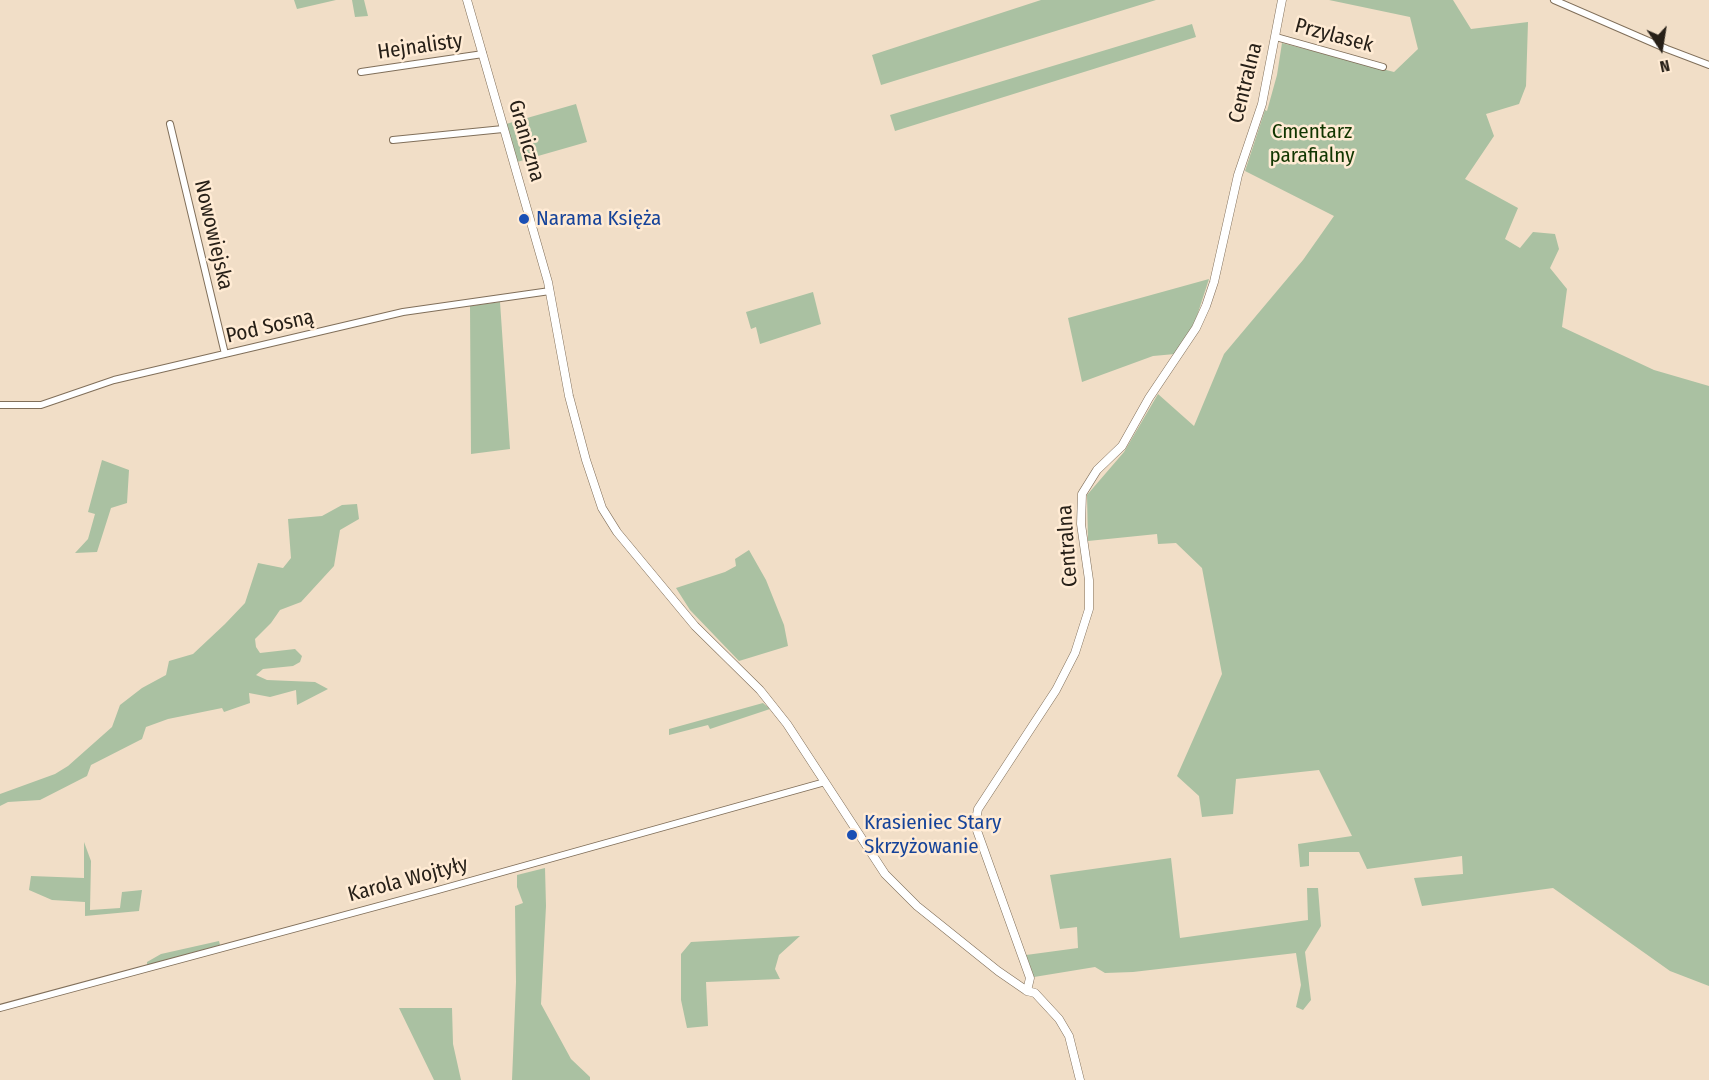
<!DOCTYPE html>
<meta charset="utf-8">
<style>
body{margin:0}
#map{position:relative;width:1709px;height:1080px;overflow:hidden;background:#f1dec7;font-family:"Fira Sans Condensed",sans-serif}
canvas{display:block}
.north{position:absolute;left:1631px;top:18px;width:60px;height:60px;-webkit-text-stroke:4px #ffebd4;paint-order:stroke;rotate:168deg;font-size:16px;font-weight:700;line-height:24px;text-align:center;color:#272018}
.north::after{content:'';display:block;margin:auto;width:21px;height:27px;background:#272018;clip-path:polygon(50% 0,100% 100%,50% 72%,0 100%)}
</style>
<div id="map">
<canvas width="1709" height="1080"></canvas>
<div class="north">N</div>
</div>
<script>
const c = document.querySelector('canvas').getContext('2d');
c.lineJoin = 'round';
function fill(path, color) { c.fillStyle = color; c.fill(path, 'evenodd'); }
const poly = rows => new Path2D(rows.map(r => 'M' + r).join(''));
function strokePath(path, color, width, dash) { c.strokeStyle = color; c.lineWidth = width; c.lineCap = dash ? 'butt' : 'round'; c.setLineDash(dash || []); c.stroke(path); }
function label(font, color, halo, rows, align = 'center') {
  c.font = font + ' "Fira Sans Condensed",sans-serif'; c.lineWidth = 5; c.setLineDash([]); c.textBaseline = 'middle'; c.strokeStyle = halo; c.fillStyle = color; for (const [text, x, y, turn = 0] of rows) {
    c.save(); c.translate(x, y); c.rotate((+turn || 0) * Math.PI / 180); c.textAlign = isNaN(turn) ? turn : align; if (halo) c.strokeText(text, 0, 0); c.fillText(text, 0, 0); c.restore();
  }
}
fill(poly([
 [294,0,336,0,297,9],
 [352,0,364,0,368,16,355,17],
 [1041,0,1156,0,881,85,872,55],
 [1329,0,1453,0,1471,29,1528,22,1526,86,1519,104,1486,114,1494,136,1465,179,1518,208,1505,239,1520,248,1533,232,1555,234,1559,249,1550,268,1567,289,1562,327,1654,370,1709,386,1709,986,1670,971,1553,888,1422,906,1414,878,1463,874,1462,856,1367,869,1359,852,1309,852,1309,866,1300,867,1298,844,1352,836,1319,770,1236,779,1233,814,1202,817,1199,796,1177,776,1222,674,1202,568,1176,543,1158,544,1157,534,1088,541,1087,495,1124,452,1158,394,1194,426,1224,354,1303,260,1334,216,1245,171,1265,110,1267,111,1277,75,1282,43,1394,72,1418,49,1410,17],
 [1192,24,1196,37,895,131,890,115],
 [576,104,587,142,517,162,506,124],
 [1209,279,1195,322,1175,354,1153,356,1082,382,1068,318],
 [813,292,821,324,760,344,756,327,751,329,746,312],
 [500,302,510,449,471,454,470,306],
 [102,460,129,470,127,503,111,508,97,552,75,553,88,539,95,514,88,512],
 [357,504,359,519,340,530,334,566,301,602,280,610,271,623,255,639,256,647,260,653,295,649,302,656,300,662,293,666,263,669,256,675,267,680,315,682,328,689,297,705,296,690,270,697,249,693,250,703,224,712,222,708,168,719,146,727,142,739,91,765,87,776,40,800,8,802,0,806,0,794,55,774,68,766,112,727,120,705,142,688,166,675,169,661,193,654,225,624,245,603,258,563,283,568,291,558,288,519,322,516,342,505],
 [749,550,766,580,784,625,788,646,739,661,690,610,676,588,725,572,736,566,735,559],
 [763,703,770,709,710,729,708,725,669,735,669,729],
 [84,842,91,861,90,910,120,908,122,892,142,890,139,911,85,916,85,902,52,900,29,890,31,876,84,878],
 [1171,858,1180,938,1308,920,1307,888,1318,888,1321,926,1305,952,1311,1000,1303,1010,1296,1007,1301,985,1296,953,1133,972,1105,973,1095,967,1034,977,1026,955,1078,948,1077,927,1060,929,1050,875],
 [545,868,546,906,541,1004,571,1059,590,1077,590,1080,512,1080,516,982,515,906,523,903,517,887,517,875],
 [800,936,779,955,775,969,780,979,706,982,708,1026,687,1028,681,1000,681,954,691,942],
 [219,941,220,945,147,965,147,962,161,954],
 [399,1008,452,1008,453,1044,461,1080,434,1080]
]), '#aac1a2');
const minor = poly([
 [1554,0,1667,49,1709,65],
 [1276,37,1383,67],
 [361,72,483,54],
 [170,124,225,354],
 [393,140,503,129],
 [0,405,41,405,114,380,403,312,550,291],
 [0,1008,438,890,825,782]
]);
const tertiary = poly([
 [467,0,548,282,569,396,586,460,602,508,617,532,695,626,760,690,787,724,885,874,917,906,998,971,1027,991,1035,993,1059,1019,1069,1036,1080,1080],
 [1027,991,1030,978,975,825,978,809,1056,690,1075,653,1089,609,1089,580,1081,524,1082,494,1097,470,1122,446,1149,398,1196,328,1206,306,1214,282,1238,175,1262,104,1282,0]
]);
strokePath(minor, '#806f5a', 8);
strokePath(tertiary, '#806f5a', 9);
strokePath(minor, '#fff', 6);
strokePath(tertiary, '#fff', 8);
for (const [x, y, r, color] of [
 [524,219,6,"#1a4fb4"],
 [852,835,6,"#1a4fb4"]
]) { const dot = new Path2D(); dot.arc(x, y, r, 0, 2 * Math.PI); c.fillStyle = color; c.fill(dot); strokePath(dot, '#ffebd4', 2); }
label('21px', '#272018', '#ffebd4', [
 ["Przylasek",1334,36,15],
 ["Hejnalisty",420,47,-8],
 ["Centralna",1246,83,-76],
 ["Graniczna",526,141,74],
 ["Nowowiejska",213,235,77],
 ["Pod Sosną",270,327,-13],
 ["Centralna",1068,546,-94],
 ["Karola Wojtyły",408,880,-15]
]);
label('21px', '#113600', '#ffebd4', [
 ["Cmentarz",1312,132],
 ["parafialny",1312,156]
]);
label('21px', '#164399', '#ffebd4', [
 ["Narama Księża",536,219],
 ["Krasieniec Stary",864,823],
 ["Skrzyżowanie",864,847]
], 'left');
</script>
